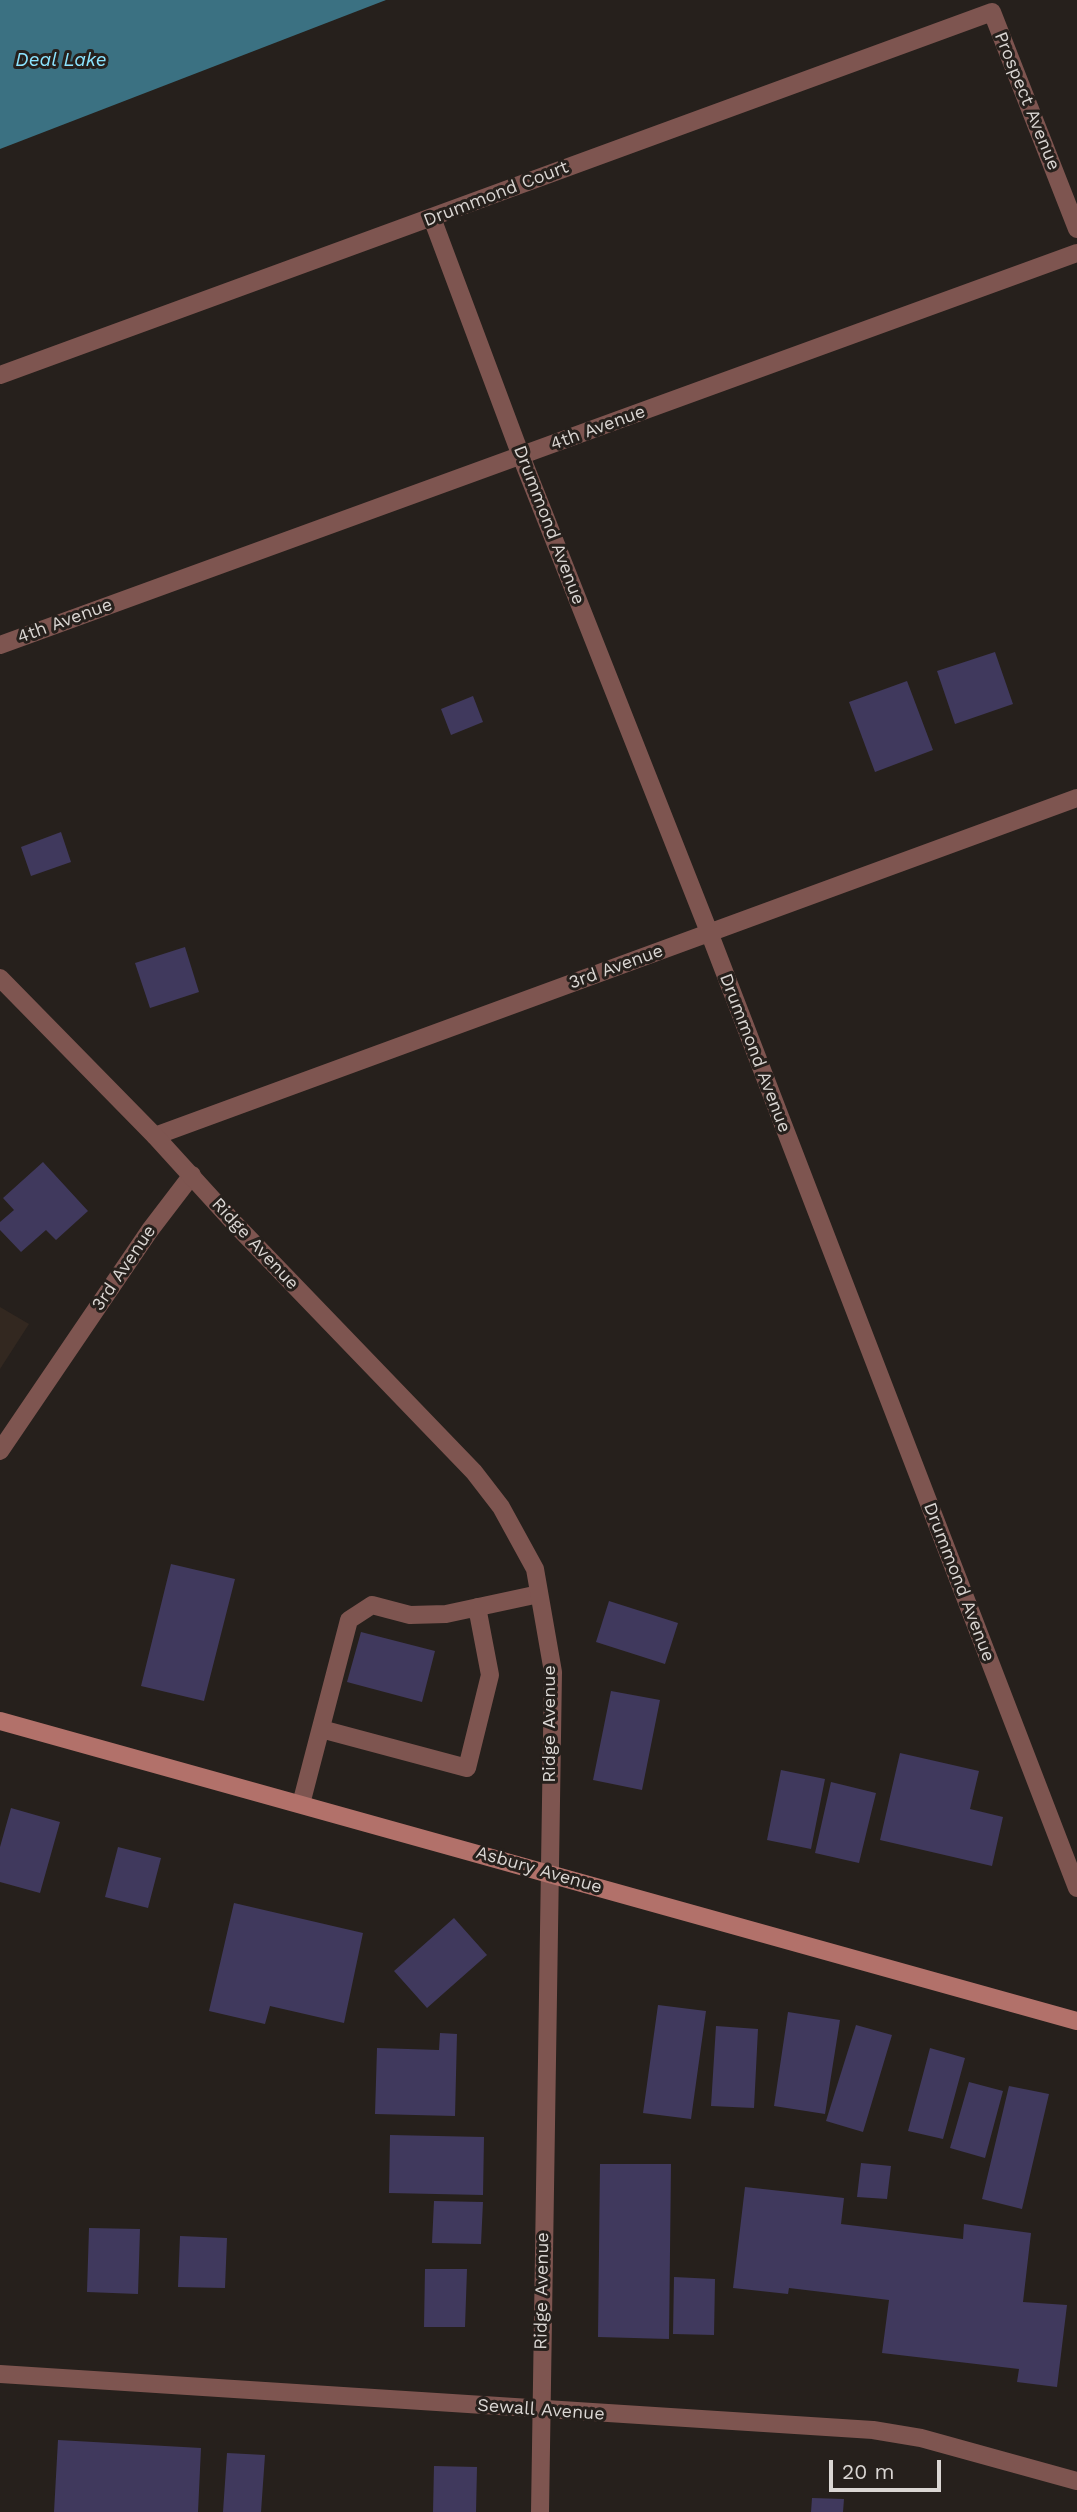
<!DOCTYPE html>
<style>
body{margin:0}
#map{position:relative;width:1077px;height:2512px;overflow:hidden;background:#26201c;font-family:"Work Sans",sans-serif}
canvas{display:block}
.scale{position:absolute;left:829px;top:2460px;width:112px;height:32px;box-sizing:border-box;border:4px solid #dad6d3;border-top:0;padding-left:9px;font-size:21px;line-height:24px;white-space:nowrap;color:#dad6d3;-webkit-text-stroke:5px #26201c;paint-order:stroke}
</style>
<div id="map">
<canvas width="1077" height="2512"></canvas>
<div class="scale">20 m</div>
</div>
<script>
const c = document.querySelector('canvas').getContext('2d');
c.lineJoin = 'round';
function fill(path, color) { c.fillStyle = color; c.fill(path, 'evenodd'); }
const poly = rows => new Path2D(rows.map(r => 'M' + r).join(''));
function strokePath(path, color, width, dash) { c.strokeStyle = color; c.lineWidth = width; c.lineCap = dash ? 'butt' : 'round'; c.setLineDash(dash || []); c.stroke(path); }
function label(font, color, halo, rows, align = 'center') {
  c.font = font + ' "Work Sans",sans-serif'; c.lineWidth = 6; c.setLineDash([]); c.textBaseline = 'middle'; c.strokeStyle = halo; c.fillStyle = color; for (const [text, x, y, turn = 0] of rows) {
    c.save(); c.translate(x, y); c.rotate((+turn || 0) * Math.PI / 180); c.textAlign = isNaN(turn) ? turn : align; if (halo) c.strokeText(text, 0, 0); c.fillText(text, 0, 0); c.restore();
  }
}
fill(poly([
 [0,1307,29,1324,0,1369]
]), '#332820');
fill(poly([
 [0,0,386,0,0,149]
]), '#3b7182');
fill(poly([
 [995,652,1013,704,955,724,937,671],
 [907,681,933,750,875,772,849,702],
 [473,696,483,722,451,735,441,709],
 [61,832,71,862,31,876,21,847],
 [185,947,199,992,150,1008,135,963],
 [43,1162,88,1211,56,1240,46,1230,21,1252,0,1230,0,1222,14,1210,3,1198],
 [171,1564,235,1579,204,1701,141,1686],
 [609,1601,678,1623,665,1664,596,1642],
 [361,1632,435,1651,422,1702,347,1682],
 [611,1691,660,1700,642,1790,593,1780],
 [900,1753,979,1771,970,1809,1003,1817,992,1866,880,1840],
 [781,1770,825,1779,811,1849,767,1840],
 [831,1782,876,1793,859,1863,815,1853],
 [11,1808,60,1822,40,1893,0,1882,0,1847],
 [118,1847,161,1858,148,1908,105,1897],
 [234,1903,363,1933,344,2023,270,2006,265,2024,209,2011],
 [454,1918,487,1955,427,2008,394,1971],
 [658,2005,706,2011,691,2119,643,2113],
 [788,2012,840,2020,825,2114,774,2106],
 [856,2025,892,2035,863,2132,826,2121],
 [716,2026,758,2029,754,2108,711,2106],
 [440,2033,457,2034,455,2116,375,2114,377,2048,439,2050],
 [930,2048,965,2058,943,2139,908,2131],
 [969,2082,1003,2091,985,2158,950,2148],
 [1009,2086,1049,2094,1022,2209,982,2199],
 [390,2135,484,2137,483,2195,389,2193],
 [861,2163,891,2166,887,2199,857,2197],
 [600,2164,671,2164,669,2339,598,2337],
 [745,2187,844,2198,841,2224,963,2239,964,2224,1031,2233,1023,2302,1067,2305,1057,2387,1017,2382,1019,2369,882,2353,889,2300,789,2288,788,2294,733,2288],
 [434,2201,483,2202,481,2244,432,2243],
 [89,2228,140,2229,138,2294,87,2292],
 [180,2236,227,2238,225,2288,178,2287],
 [425,2269,467,2269,465,2327,424,2327],
 [674,2277,715,2279,714,2335,673,2334],
 [58,2440,201,2448,198,2512,54,2512],
 [227,2453,265,2455,261,2512,223,2512],
 [434,2466,477,2467,476,2512,433,2512],
 [812,2498,844,2499,843,2512,811,2512]
]), '#40395d');
strokePath(poly([
 [321,1729,467,1768,490,1675,477,1607],
 [301,1804,349,1620,372,1605,410,1615,446,1614,539,1594]
]), '#7e5550', 18);
strokePath(poly([
 [432,218,521,456,709,932,1077,1888],
 [0,375,992,12,1077,229],
 [0,645,1077,253],
 [155,1136,1077,798],
 [0,1451,150,1230,192,1175],
 [0,2374,873,2430,921,2438,1077,2481]
]), '#7e5550', 18);
strokePath(poly([
 [0,978,155,1136,236,1225,474,1472,501,1507,535,1569,553,1672,540,2512]
]), '#7e5550', 18);
strokePath(poly([
 [0,1721,1077,2021]
]), '#b2716a', 18);
label('18px', '#dad6d3', '#26201c', [
 ["Prospect Avenue",1027,101,68],
 ["Drummond Court",496,194,-21],
 ["4th Avenue",598,428,-20],
 ["Drummond Avenue",549,525,69],
 ["4th Avenue",65,621,-20],
 ["3rd Avenue",616,967,-20],
 ["Drummond Avenue",755,1053,69],
 ["Ridge Avenue",255,1244,47],
 ["3rd Avenue",124,1268,-56],
 ["Drummond Avenue",959,1582,69],
 ["Ridge Avenue",550,1724,-90],
 ["Asbury Avenue",539,1870,16],
 ["Ridge Avenue",542,2291,-89],
 ["Sewall Avenue",541,2410,4]
]);
label('italic 19px', '#8ce4ff', '#26201c', [
 ["Deal Lake",61,60]
]);
</script>
